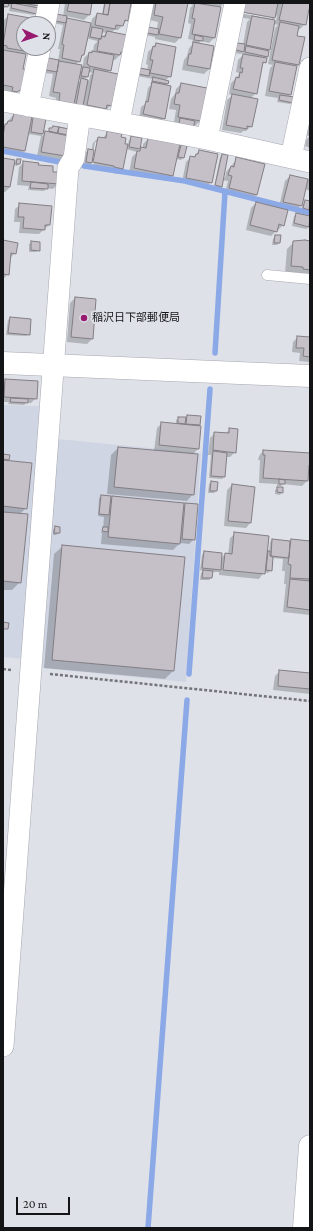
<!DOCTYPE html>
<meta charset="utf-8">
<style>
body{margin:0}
#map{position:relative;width:313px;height:1231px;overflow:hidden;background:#dee1e8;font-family:"Crimson Pro",serif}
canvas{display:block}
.frame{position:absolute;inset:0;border:4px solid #131416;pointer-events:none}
.north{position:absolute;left:16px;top:16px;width:40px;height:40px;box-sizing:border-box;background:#dee1e8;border:1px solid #8d8f94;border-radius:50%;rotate:93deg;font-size:11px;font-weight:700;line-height:16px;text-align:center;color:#131416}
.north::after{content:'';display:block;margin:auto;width:14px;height:18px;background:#981970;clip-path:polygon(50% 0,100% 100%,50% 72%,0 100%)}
.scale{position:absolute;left:16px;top:1197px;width:54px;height:18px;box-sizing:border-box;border:2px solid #131416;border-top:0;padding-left:5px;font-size:12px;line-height:14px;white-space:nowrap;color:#131416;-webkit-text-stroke:3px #dee1e8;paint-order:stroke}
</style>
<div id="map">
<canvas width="313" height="1231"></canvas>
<div class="frame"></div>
<div class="north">N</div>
<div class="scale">20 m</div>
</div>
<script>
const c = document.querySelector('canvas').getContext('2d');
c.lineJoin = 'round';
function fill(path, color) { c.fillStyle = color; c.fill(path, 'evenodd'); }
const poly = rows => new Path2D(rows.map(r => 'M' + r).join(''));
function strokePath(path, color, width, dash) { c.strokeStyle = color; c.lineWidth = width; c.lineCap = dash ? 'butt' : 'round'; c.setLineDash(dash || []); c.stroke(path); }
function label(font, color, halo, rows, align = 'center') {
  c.font = font + ' "Crimson Pro","Noto Sans JP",serif'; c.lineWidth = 3.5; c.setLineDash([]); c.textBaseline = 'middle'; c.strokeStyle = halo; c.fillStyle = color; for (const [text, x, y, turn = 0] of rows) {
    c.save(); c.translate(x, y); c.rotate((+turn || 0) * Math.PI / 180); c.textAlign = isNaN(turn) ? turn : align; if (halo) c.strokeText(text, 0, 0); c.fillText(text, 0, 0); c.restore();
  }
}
fill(poly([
 [3,405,41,406,26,659,3,657],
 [58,439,201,453,186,682,42,668]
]), '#cfd5e3');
fill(poly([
 [3,3,38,3,35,8,36,13,34,15,9,11,10,6,8,6,5,8,3,8],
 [65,3,91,3,89,15,84,20,66,16,65,21,68,19,88,32,90,30,92,19,97,14,102,15,104,3,130,3,127,20,118,30,114,30,111,33,123,52,115,60,112,60,110,70,107,73,111,105,106,110,83,110,84,103,80,108,74,107,75,102,68,109,50,102,53,99,56,100,56,98,49,96,53,74,44,73,46,62,58,61,60,49,58,49,63,25,53,23,63,17],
 [101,32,106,33,100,39,101,35],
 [86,38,97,41,97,42,94,45,93,52,89,53,84,58,82,70,79,72,76,65,83,55],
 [88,72,93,73,90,75,89,81,84,80,87,77],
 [78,78,83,78,77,84],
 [153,3,223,3,220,8,214,38,209,43,201,41,198,44,213,47,209,69,204,74,182,70,184,60,187,56,189,48,195,42,192,42,193,40,188,39,191,24,188,23,190,8,193,5,187,3,180,38,175,43,155,39,155,37,145,35,148,28,157,29,158,22,150,20],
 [243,3,310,3,310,9,307,13,305,24,300,29,297,29,296,36,298,65,296,67,290,95,288,97,292,102,290,104,277,102,278,98,265,96,270,68,273,65,268,64,275,28,278,25,274,24,269,50,267,56,264,59,265,62,261,66,256,93,251,98,251,126,246,131,243,131,241,133,222,130,227,100,233,95,229,94,231,83,238,76,239,73,236,72,238,60,243,55,244,51,241,54,234,53,235,46,243,45,247,22,250,19,238,17,239,13,272,19,272,17],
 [277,15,276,21,272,20],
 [9,15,28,24,24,24,24,48,29,48,23,55,21,88,16,93,3,91,3,24,4,20],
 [156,44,170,76,165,81,168,81,166,86,164,118,159,123,139,119,141,107,145,104,148,88,152,84,150,84,153,79,137,76,138,71,147,70,148,65,146,64,148,52],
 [181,84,200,121,195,126,177,127,178,122,174,122,176,110,169,109,171,99,175,94,176,89],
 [14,114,30,122,34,118,45,120,42,136,53,127,57,131,60,128,67,134,66,136,64,156,59,161,37,156,41,136,28,134,24,151,19,156,3,152,3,127],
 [310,124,310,136,304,135,305,129],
 [108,132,120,138,124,145,128,145,129,140,132,137,141,139,138,151,143,148,143,144,148,139,178,149,181,146,183,158,181,160,176,159,172,176,167,181,129,173,132,157,137,152,126,149,122,169,117,174,109,172,110,170,89,166,89,165,84,164,86,152,89,150,91,151,93,143,98,138,102,139],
 [95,142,98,142,93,167,91,166],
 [310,136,310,148,305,146,306,140],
 [199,151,211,182,206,187,182,182,186,162,191,157,193,158],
 [222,155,223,177,225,178,226,172,237,159,257,194,252,199,225,193,228,181,222,180,221,186,219,189,214,188,220,157],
 [3,159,14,164,17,160,19,164,17,166,13,165,10,187,5,192,3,192],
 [24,162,37,166,51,172,58,184,53,189,47,188,44,191,28,190,29,186,17,185,19,167],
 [290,176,308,180,310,177,310,191,305,189,301,205,296,210,279,207,285,181],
 [305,201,310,202,308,209,306,212,301,211,303,204],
 [256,203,283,225,278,230,277,230,271,236,246,230,251,208],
 [20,205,49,225,39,234,19,233,20,222,14,222,15,209],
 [297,214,310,217,309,227,306,229,292,226,294,216],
 [275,236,279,243,277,245,272,245,273,239],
 [3,241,15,253,10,258,8,274,3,279],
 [32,242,39,250,36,252,29,252,29,244],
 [294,242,310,243,310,277,285,273,287,249],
 [75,298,92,339,87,344,67,342,70,303],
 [10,318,29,334,26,336,6,335,8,320],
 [297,338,310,339,310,362,299,361,300,353,292,352,293,342],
 [5,381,36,398,31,403,26,403,24,405,8,404,9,402,3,402,3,383],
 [188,416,200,425,198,427,198,449,192,455,193,494,187,501,107,494,111,455,118,448,154,451,157,428,162,423,176,425,176,420,179,418,185,418],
 [230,429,235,452,230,457,226,457,224,477,222,479,209,478,211,455,208,455,210,438,215,433,225,434],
 [263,451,310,454,310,465,308,467,307,481,302,486,283,484,281,486,277,486,277,484,259,483,260,460,258,460,259,456],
 [3,455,8,459,6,461,26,508,20,514,20,582,12,590,3,590],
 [211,482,217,483,216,491,214,493,208,493,209,484],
 [232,485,250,523,246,528,224,526,227,490],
 [278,488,282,492,280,495,275,494,275,490],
 [101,496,110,499,112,497,183,504,183,507,185,504,194,539,189,544,180,543,173,550,101,544,102,533,101,533,103,529,104,517,98,516,99,498],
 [55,527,59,533,56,535,53,535,53,530],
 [235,534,266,554,269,552,270,542,272,540,310,542,310,615,283,612,286,584,284,584,285,571,282,571,283,559,272,558,271,570,268,573,264,572,259,579,219,575,219,572,212,572,211,578,209,580,200,580,201,573,203,571,200,570,202,555,204,552,221,558,225,554,228,555,230,538],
 [63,546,183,557,173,671,165,679,44,668,54,554],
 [280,671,310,674,310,694,273,690,275,676]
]), '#0003');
strokePath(poly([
 [3,151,60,162],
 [84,166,185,181,310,213],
 [215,353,225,192],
 [189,674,210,389],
 [148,1228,187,700]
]), '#8ba8e7', 5.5);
const building = poly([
 [3,3,9,3,8,7,3,6,3,3],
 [12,3,39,8,37,14,11,8,12,3],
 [22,3,39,3,39,6,22,3],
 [69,3,92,3,90,15,67,11,69,3],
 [105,3,110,3,108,15,103,14,105,3],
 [110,3,131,3,128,21,125,20,123,26,116,25,115,29,95,25,97,13,108,15,110,3],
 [156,3,188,3,181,38,159,34,163,17,154,15,156,3],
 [195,3,221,7,215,38,192,34,195,19,192,18,195,3],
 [244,3,278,3,275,18,242,12,244,3],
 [283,3,310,3,310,9,309,9,306,25,279,20,283,3],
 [8,14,30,18,29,24,24,24,24,48,30,48,30,50,24,48,24,51,7,48,7,46,3,45,8,14],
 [56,14,67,16,66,23,55,21,56,14],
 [252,16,275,20,270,50,246,45,252,16],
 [67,18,91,23,84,55,82,55,80,62,62,58,64,45,62,44,67,18],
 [280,22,299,26,297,36,305,37,299,65,272,60,280,22],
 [92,27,103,29,101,39,90,37,92,27],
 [148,27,159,29,158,35,147,33,148,27],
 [107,31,127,35,124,52,121,52,120,55,97,51,99,39,101,39,102,36,105,37,107,31],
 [195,35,203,37,203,41,194,40,195,35],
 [193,42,214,46,210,69,187,65,189,54,191,54,193,42],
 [156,43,176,47,171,77,150,73,153,60,150,60,153,46,155,47,156,43],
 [237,43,245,44,244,52,236,50,237,43],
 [246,46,269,51,268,57,245,52,246,46],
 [3,50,26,54,23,69,26,69,22,89,17,92,12,91,13,87,3,85,3,50],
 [92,51,114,55,111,71,89,66,89,65,87,64,89,52,92,53,92,51],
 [243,54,267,58,266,63,263,62,257,94,233,89,236,77,239,78,240,72,242,73,243,68,240,68,243,54],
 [48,58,59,60,57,72,46,70,48,58],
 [59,61,82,65,74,104,59,101,60,93,53,92,59,61],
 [275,62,297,66,291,95,269,91,275,62],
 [83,67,90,68,88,77,81,76,83,67],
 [140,68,150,70,149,76,138,74,140,68],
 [94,69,118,74,112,106,107,105,106,109,87,105,94,69],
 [153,77,169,81,168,84,152,81,153,77],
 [81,78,88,80,83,106,76,105,81,78],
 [152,82,171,86,165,119,143,114,146,101,148,102,152,82],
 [181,83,207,88,201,121,178,117,180,105,174,104,176,93,179,93,181,83],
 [232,94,258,99,252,127,247,126,247,129,226,125,232,94],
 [280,95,294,97,293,103,279,100,280,95],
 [14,113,32,117,25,151,3,147,3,136,5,124,7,124,8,121,12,121,14,113],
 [33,117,46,119,43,134,31,132,33,117],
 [180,118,195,121,193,128,179,125,180,118],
 [53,126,59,127,57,133,49,131,49,128,52,128,53,126],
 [59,127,69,129,68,135,58,133,59,127],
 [45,131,69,136,65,156,41,152,45,131],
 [107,131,122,134,121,137,126,138,125,144,128,144,123,169,114,167,114,166,93,162,98,137,106,138,107,131],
 [131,136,142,138,140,149,129,147,131,136],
 [148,138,180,144,173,176,134,168,137,151,140,151,141,147,146,148,148,138],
 [181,145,187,146,184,158,178,157,181,145],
 [88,149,94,150,92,163,86,162,88,149],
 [199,150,218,154,212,183,186,178,190,156,195,157,196,154,198,154,199,150],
 [222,154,228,155,222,187,215,185,222,154],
 [236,157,265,164,257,195,229,188,232,176,228,175,231,166,234,167,236,157],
 [3,158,15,160,10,187,3,186,3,158],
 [17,159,21,159,20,164,16,164,17,159],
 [23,161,39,163,38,165,53,166,53,172,60,172,59,184,22,181,23,161],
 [290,175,308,179,302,206,283,202,290,175],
 [31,182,48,184,48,189,30,188,31,182],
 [305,200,310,201,309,210,303,208,305,200],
 [256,202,288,210,284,226,279,224,277,232,250,225,256,202],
 [19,203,52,206,50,225,45,225,45,230,23,228,24,217,18,217,19,203],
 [296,213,310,216,309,227,294,223,296,213],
 [275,235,281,235,280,243,274,243,275,235],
 [3,240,18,243,16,254,11,253,9,275,3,274,3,240],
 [305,240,310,241,310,270,303,269,303,267,291,266,293,241,305,240],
 [31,241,40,242,40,251,31,250,31,241],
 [75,297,96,299,93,339,71,337,75,297],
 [10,317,31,319,30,335,8,333,10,317],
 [297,336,310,337,310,357,303,356,304,348,296,348,297,336],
 [5,379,38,381,37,399,4,397,5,379],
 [11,398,28,399,28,403,10,402,11,398],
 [187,415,201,416,200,425,186,424,187,415],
 [178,417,186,417,185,424,178,423,178,417],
 [161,422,201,426,199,449,159,445,161,422],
 [229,428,238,429,236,453,213,450,214,432,229,433,229,428],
 [118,447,198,454,194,495,114,487,118,447],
 [263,450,310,453,310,465,309,465,308,481,263,478,265,455,263,455,263,450],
 [213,451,227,453,225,477,211,476,213,451],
 [3,454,10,455,9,460,3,459,3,454],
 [3,460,32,463,27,509,3,506,3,460],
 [279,479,285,480,285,484,279,484,279,479],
 [211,481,218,482,217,491,210,491,211,481],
 [232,484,255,487,251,523,228,521,232,484],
 [277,487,283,487,283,493,277,492,277,487],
 [101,495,111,496,109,515,99,514,101,495],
 [112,496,184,503,180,544,108,537,112,496],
 [185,503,198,504,195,540,182,539,185,503],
 [3,512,28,514,21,583,3,581,3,512],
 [55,526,60,527,60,533,54,533,55,526],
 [103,527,108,527,108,532,102,531,103,527],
 [234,532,269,536,265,574,223,570,225,553,232,554,234,532],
 [272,539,290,541,289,558,271,556,272,539],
 [291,539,310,541,310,579,290,578,291,565,288,564,291,539],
 [62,545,185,557,174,671,52,660,62,545],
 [204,551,222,553,221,570,202,568,204,551],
 [268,551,270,551,270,556,273,557,272,571,266,570,268,551],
 [203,570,213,571,212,578,202,578,203,570],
 [290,579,310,581,310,610,287,607,290,579],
 [3,622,9,623,8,629,3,629,3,622],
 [279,670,310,673,310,689,278,686,279,670]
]);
fill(building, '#c5c0c7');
strokePath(building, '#837e84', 1);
const service = poly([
 [267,275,310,279]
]);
const minor = poly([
 [45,24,49,3],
 [3,101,207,139,310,162],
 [28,106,40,48],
 [119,122,143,3],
 [207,139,235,3],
 [291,158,310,68],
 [3,1046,68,168,74,158,80,115]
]);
const tertiary = poly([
 [3,363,310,376],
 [304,1228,310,1146]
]);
strokePath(service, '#a5a7af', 11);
strokePath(minor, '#a5a7af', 22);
strokePath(tertiary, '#a5a7af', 23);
strokePath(poly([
 [3,669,11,670],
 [50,674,310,701]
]), '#727478', 2.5, [3, 2]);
strokePath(service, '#fff', 10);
strokePath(minor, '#fff', 21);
strokePath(tertiary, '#fff', 22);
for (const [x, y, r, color] of [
 [84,318,4,"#981970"]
]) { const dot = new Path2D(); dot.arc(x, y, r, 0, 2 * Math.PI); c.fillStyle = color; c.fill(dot); strokePath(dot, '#dee1e8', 1.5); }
label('11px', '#131416', '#dee1e8', [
 ["稲沢日下部郵便局",92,318]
], 'left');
</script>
